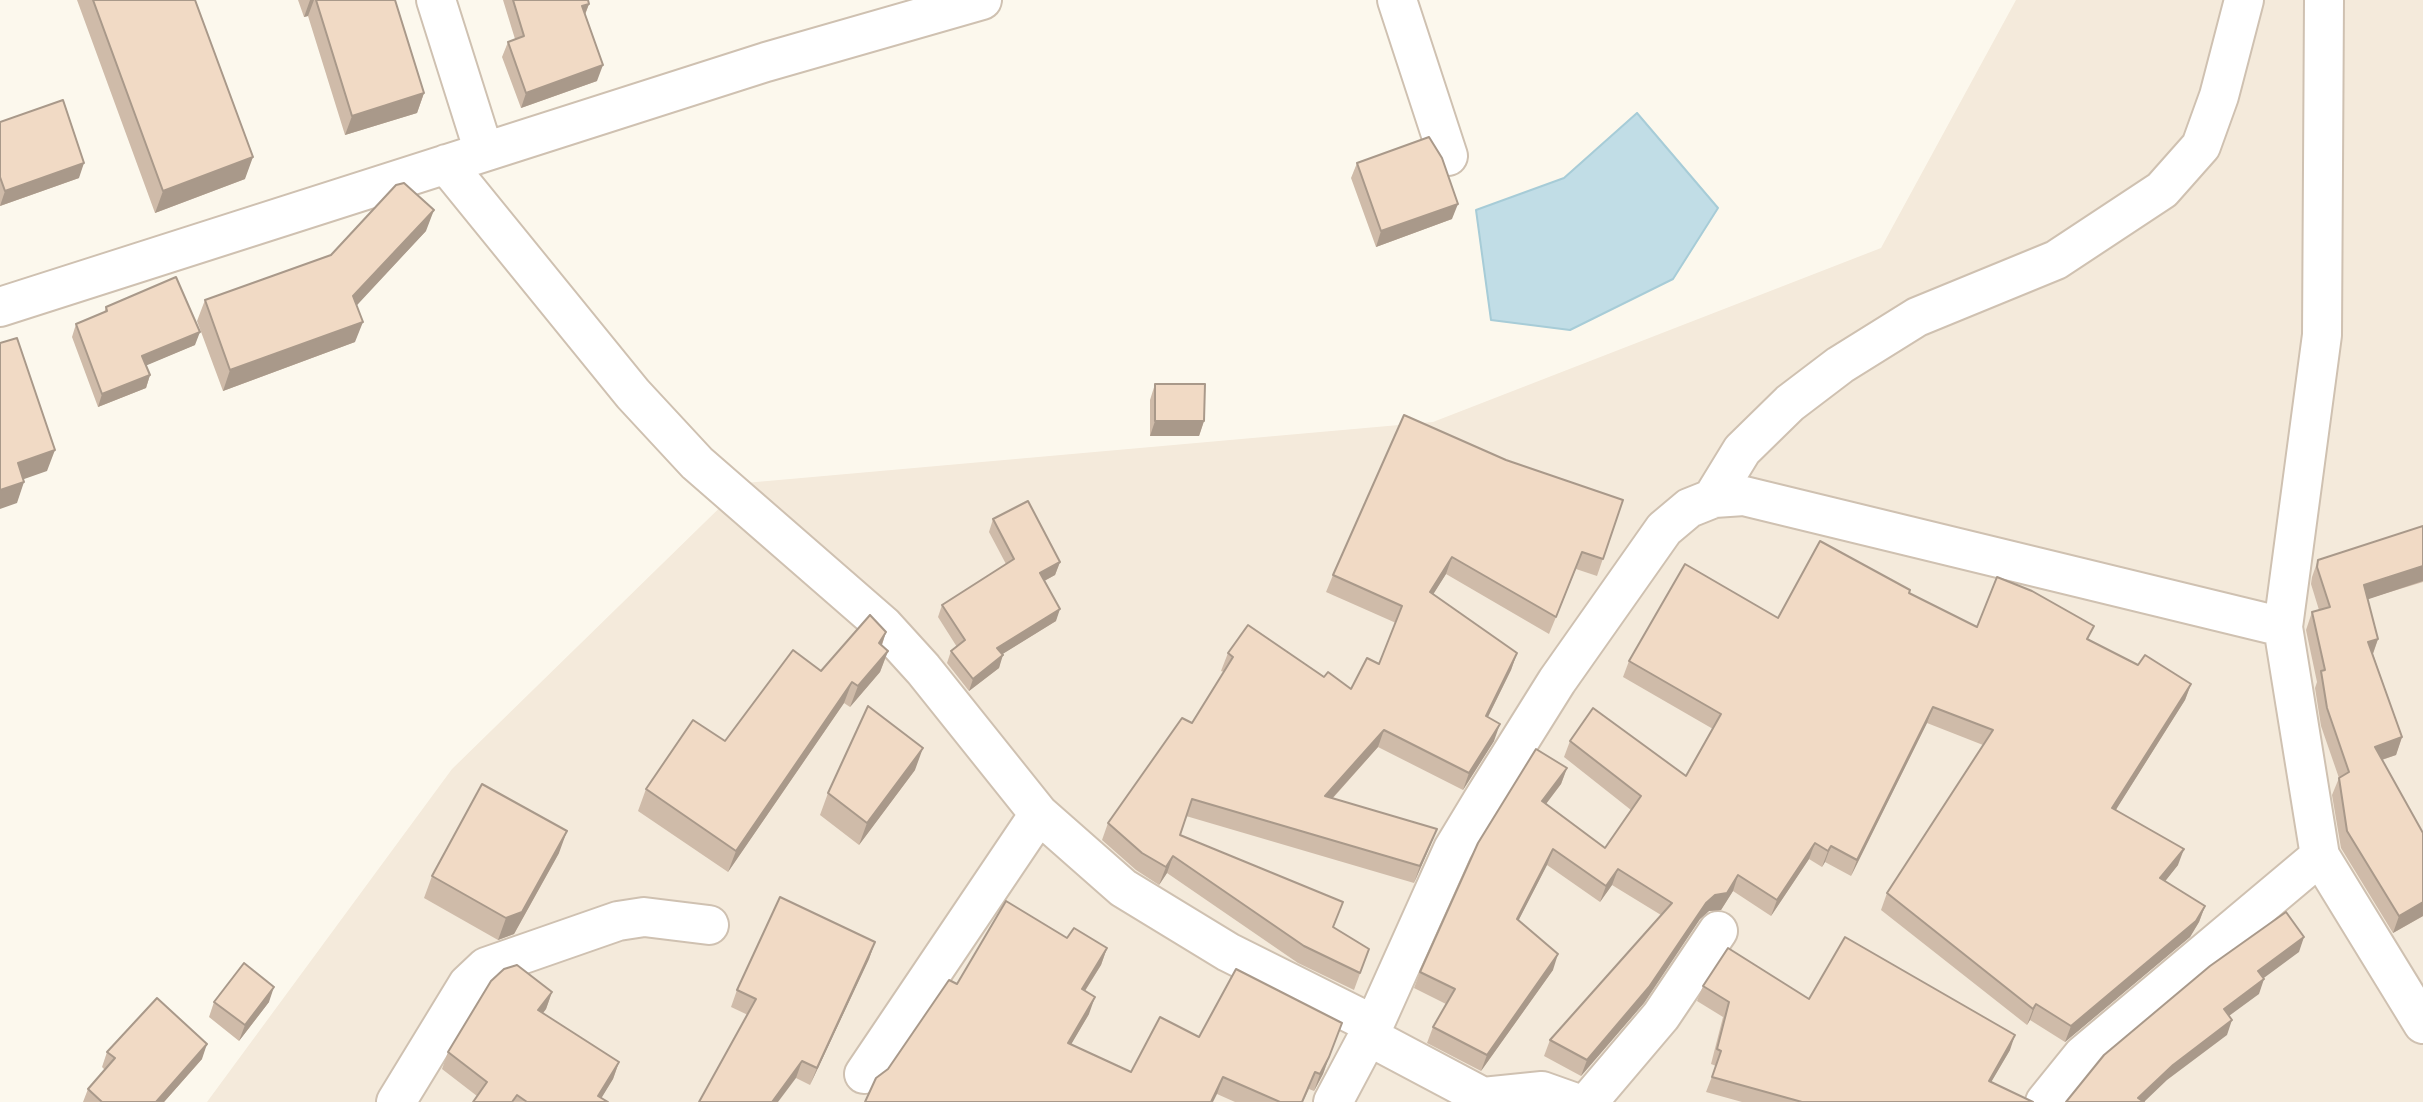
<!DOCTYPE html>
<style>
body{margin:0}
canvas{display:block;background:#fcf8ed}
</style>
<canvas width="2423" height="1102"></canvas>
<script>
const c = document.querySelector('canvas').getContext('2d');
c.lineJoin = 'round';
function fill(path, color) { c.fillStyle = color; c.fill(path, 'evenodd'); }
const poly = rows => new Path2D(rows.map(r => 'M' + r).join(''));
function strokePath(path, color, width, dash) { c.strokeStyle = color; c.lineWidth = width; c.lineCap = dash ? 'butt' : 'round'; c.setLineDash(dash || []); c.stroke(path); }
fill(poly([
 [2016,0,2423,0,2423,1102,207,1102,452,769,745,483,1433,422,1881,248]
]), '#f4eadb');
const water = poly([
 [1637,113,1718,208,1673,279,1570,330,1491,320,1476,210,1564,178,1637,113]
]);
fill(water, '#c1dde6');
strokePath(water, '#a7ccd7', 2);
const minor = poly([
 [436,0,484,152],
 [1397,0,1448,156],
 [2324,0,2322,335,2283,627,2320,856,2423,1024],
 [446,164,633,394,697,463,883,625,923,669,1039,814,1123,888,1228,952,1374,1025],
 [0,307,766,62,982,0],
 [1712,499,1742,450,1790,403,1840,365,1917,317,2056,260,2162,190,2201,146,2219,96,2244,0],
 [1368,1036,1483,1097,1542,1091,1573,1102],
 [864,1074,1039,814],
 [396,1102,468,984,486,967,618,921,644,917,709,925],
 [1333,1102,1374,1025,1453,849,1482,801,1557,681,1664,529,1689,508,1714,498,1744,496,2283,627],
 [1588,1102,1661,1016,1718,931],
 [2045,1102,2083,1055,2320,856]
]);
strokePath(minor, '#cfc1b1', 42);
strokePath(minor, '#fff', 38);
fill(poly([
 [77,0,195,0,245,179,155,213],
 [298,0,395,0,424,93,417,113,345,135,308,16,304,17],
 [503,0,588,0,589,4,585,15,597,81,521,108,502,57,508,42,515,39],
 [0,122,79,178,0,206],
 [1357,163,1452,219,1376,247,1351,178],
 [426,231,356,305,355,342,223,391,197,321,205,300],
 [106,307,195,345,146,365,150,375,146,388,98,407,72,337,76,324,104,313],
 [1155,384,1204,421,1199,436,1150,436,1150,400],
 [1506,460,1623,500,1597,576,1576,569,1549,634,1446,574,1433,594,1517,653,1511,670,1488,717,1494,741,1463,790,1378,747,1333,798,1437,829,1430,846,1414,883,1186,816,1180,835,1369,949,1354,990,1298,963,1167,873,1159,885,1136,870,1102,840,1108,823,1192,723,1224,672,1221,671,1228,653,1324,677,1351,689,1379,664,1396,623,1326,592,1333,575],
 [993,519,1060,562,1055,575,1044,581,1056,621,1002,654,999,668,969,691,947,663,951,651,957,647,938,617,942,605,1006,564,989,532],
 [2423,526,2423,582,2367,599,2378,639,2373,654,2402,737,2396,755,2382,760,2423,916,2393,933,2341,848,2332,795,2339,778,2321,726,2315,688,2317,682,2306,630,2312,612,2319,610,2311,584,2312,577,2318,560],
 [1909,593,1977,627,2089,640,2138,665,2191,684,2185,700,2116,809,2178,865,2165,881,2205,906,2199,922,2190,937,2065,1042,2030,1020,2027,1025,1881,910,1887,893,1983,745,1927,723,1851,876,1825,862,1822,867,1809,859,1771,916,1733,891,1721,910,1709,911,1700,919,1644,1003,1581,1076,1544,1056,1550,1040,1661,915,1612,885,1600,902,1547,865,1518,921,1553,970,1481,1071,1427,1043,1433,1027,1446,1004,1414,988,1420,972,1567,768,1561,784,1546,804,1605,848,1631,810,1564,757,1570,741,1686,776,1713,729,1623,677,1629,661,1778,618],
 [886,632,882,645,888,651,880,672,850,707,844,703,728,872,638,811,646,789,725,741,821,671],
 [915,770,859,845,820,815,828,793],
 [559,853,514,934,498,940,424,898,432,876],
 [1067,938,1107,948,1101,965,1085,991,1089,1014,1071,1044,1131,1072,1199,1037,1342,1023,1323,1074,1314,1091,1309,1089,1303,1102,1235,1102,1217,1094,888,1069,957,984],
 [875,942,869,959,810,1085,796,1078,748,1015,731,1007,737,990],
 [1703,986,1809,999,2010,1050,1991,1082,2033,1102,1742,1102,1706,1092,1716,1066,1711,1064,1723,1017,1697,1001],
 [552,992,546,1009,543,1013,619,1062,613,1079,601,1098,608,1102,473,1102,477,1096,442,1069,448,1052],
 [214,1002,269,1002,239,1041,209,1017],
 [107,1052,202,1059,164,1102,83,1102,88,1089,105,1070,102,1067]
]), '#cfbba9');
fill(poly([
 [310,0,314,0,308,16,304,17],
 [589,4,583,19,582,6],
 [603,65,597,81,521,108,526,93],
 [424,93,417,113,345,135,352,116],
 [253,157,245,179,155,213,163,191],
 [84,163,79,178,0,206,5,191],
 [1458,204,1452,219,1376,247,1381,231],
 [434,210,426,231,346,317,353,296],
 [363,322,355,342,223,391,230,370],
 [200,332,195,345,138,369,142,356],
 [150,375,146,388,98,407,102,394],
 [1155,421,1204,421,1199,436,1150,436],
 [55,450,47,471,10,484,18,463],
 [24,482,17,503,0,509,0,490],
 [1452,557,1446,574,1424,609,1430,592],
 [1060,562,1055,575,1035,586,1040,573],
 [2423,566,2423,581,2357,603,2364,585],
 [1060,609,1056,621,993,660,997,648],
 [886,632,879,653,879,643],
 [2378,639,2372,656,2368,642],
 [888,651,880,672,850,707,858,686],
 [1517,653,1511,670,1480,733,1486,716],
 [1003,655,999,668,969,691,973,679],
 [852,682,844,703,728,872,736,851],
 [2191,684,2185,700,2107,824,2112,808],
 [1933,707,1927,723,1851,876,1857,860],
 [1500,724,1494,741,1463,790,1469,773],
 [1384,730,1378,747,1319,813,1325,796],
 [2402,737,2396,755,2369,764,2375,747],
 [923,748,915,770,859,845,867,823],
 [1567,768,1561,784,1536,817,1542,801],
 [1437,829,1430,846,1414,883,1420,866],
 [567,831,559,853,514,934,498,940,506,918],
 [1815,843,1809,859,1771,916,1777,900],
 [1831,846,1825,862,1822,867,1828,851],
 [1553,849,1547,865,1511,935,1517,919],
 [2184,849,2178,865,2155,894,2160,878],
 [1173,856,1167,873,1159,885,1166,867],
 [1618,869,1612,885,1600,902,1606,886],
 [1738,875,1733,891,1721,910,1709,911,1700,919,1644,1003,1581,1076,1587,1060,1706,903],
 [2423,902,2423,916,2393,933,2399,916],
 [2205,906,2199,922,2190,937,2065,1042,2071,1026],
 [2304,937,2299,952,2253,986,2258,971],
 [875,942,869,959,810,1085,817,1068],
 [1107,948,1101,965,1076,1005,1082,989],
 [1558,954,1553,970,1481,1071,1487,1055],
 [2264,979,2259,994,2218,1024,2224,1009],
 [274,987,269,1002,239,1041,245,1025],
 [552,992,546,1009,532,1027,538,1010],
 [1095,997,1089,1014,1062,1060,1068,1043],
 [2036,1004,2030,1020,2027,1025,2033,1009],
 [2232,1020,2227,1035,2167,1080,2144,1102,2138,1098,2173,1065],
 [2015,1035,2010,1050,1983,1096,1989,1081],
 [207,1044,202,1059,164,1102,156,1102],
 [1329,1057,1323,1074,1314,1091,1320,1074],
 [802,1061,796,1078,778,1102,772,1102],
 [619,1062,613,1079,599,1102,598,1096],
 [1223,1077,1217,1094,1213,1102,1211,1102]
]), '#a9998a');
const building = poly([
 [93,0,195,0,253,157,163,191,93,0],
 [316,0,395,0,424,93,352,116,316,0],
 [513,0,588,0,589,4,582,6,603,65,526,93,508,42,524,36,513,0],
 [63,100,84,163,5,191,0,177,0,122,63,100],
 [1429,137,1442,158,1458,204,1381,231,1357,163,1429,137],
 [404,183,434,210,353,296,363,322,230,370,205,300,331,255,396,185,404,183],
 [176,277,200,332,142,356,150,375,102,394,76,324,107,311,106,307,176,277],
 [17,338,55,450,18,463,24,482,0,490,0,343,17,338],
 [1155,384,1205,384,1204,421,1155,421,1155,384],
 [1404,415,1506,460,1623,500,1603,559,1582,552,1556,617,1452,557,1430,592,1517,653,1486,716,1500,724,1469,773,1384,730,1325,796,1437,829,1420,866,1192,799,1180,835,1343,902,1333,927,1369,949,1360,973,1304,946,1173,856,1166,867,1142,853,1108,823,1182,718,1192,723,1233,657,1228,653,1248,625,1324,677,1328,672,1351,689,1367,658,1379,664,1402,606,1333,575,1404,415],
 [1028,501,1060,562,1040,573,1060,609,997,648,1003,655,973,679,951,651,965,640,942,605,1014,559,993,519,1028,501],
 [2423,526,2423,566,2364,585,2378,639,2368,642,2402,737,2375,747,2423,833,2423,902,2399,916,2347,831,2339,778,2349,772,2327,708,2321,671,2325,670,2312,612,2330,607,2317,567,2318,560,2423,526],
 [1820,541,1910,590,1909,593,1977,627,1997,577,2032,591,2094,626,2087,639,2138,665,2145,655,2191,684,2112,808,2184,849,2160,878,2205,906,2196,921,2071,1026,2036,1004,2033,1009,1887,893,1993,730,1933,707,1857,860,1831,846,1828,851,1815,843,1777,900,1738,875,1727,893,1715,895,1706,903,1649,987,1587,1060,1550,1040,1672,903,1618,869,1606,886,1553,849,1517,919,1558,954,1487,1055,1433,1027,1455,989,1420,972,1478,843,1536,749,1567,768,1542,801,1605,848,1641,796,1570,741,1593,708,1686,776,1721,714,1629,661,1685,564,1778,618,1820,541],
 [870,615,886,632,879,643,888,651,858,686,852,682,736,851,646,789,693,720,725,741,793,650,821,671,870,615],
 [868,706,923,748,867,823,828,793,868,706],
 [482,784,567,831,522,912,506,918,432,876,482,784],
 [780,897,875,942,817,1068,802,1061,772,1102,699,1102,756,999,737,990,780,897],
 [1006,901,1067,938,1074,928,1107,948,1082,989,1095,997,1068,1043,1131,1072,1160,1017,1199,1037,1236,969,1342,1023,1329,1057,1320,1074,1315,1072,1302,1102,1280,1102,1223,1077,1211,1102,865,1102,876,1078,888,1069,949,980,957,984,1006,901],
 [2286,912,2304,937,2258,971,2264,979,2224,1009,2232,1020,2173,1065,2138,1098,2144,1102,2066,1102,2104,1055,2210,966,2286,912],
 [1845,937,2015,1035,1989,1081,2033,1102,1802,1102,1712,1077,1721,1051,1717,1049,1729,1002,1703,986,1728,948,1809,999,1845,937],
 [244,963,274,987,245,1025,214,1002,244,963],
 [517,965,552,992,538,1010,619,1062,598,1096,608,1102,527,1102,517,1095,512,1102,473,1102,487,1082,448,1052,491,981,504,969,517,965],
 [157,998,207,1044,156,1102,102,1102,88,1089,115,1058,107,1052,157,998]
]);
fill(building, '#f1dac5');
strokePath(building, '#a9998a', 2);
</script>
